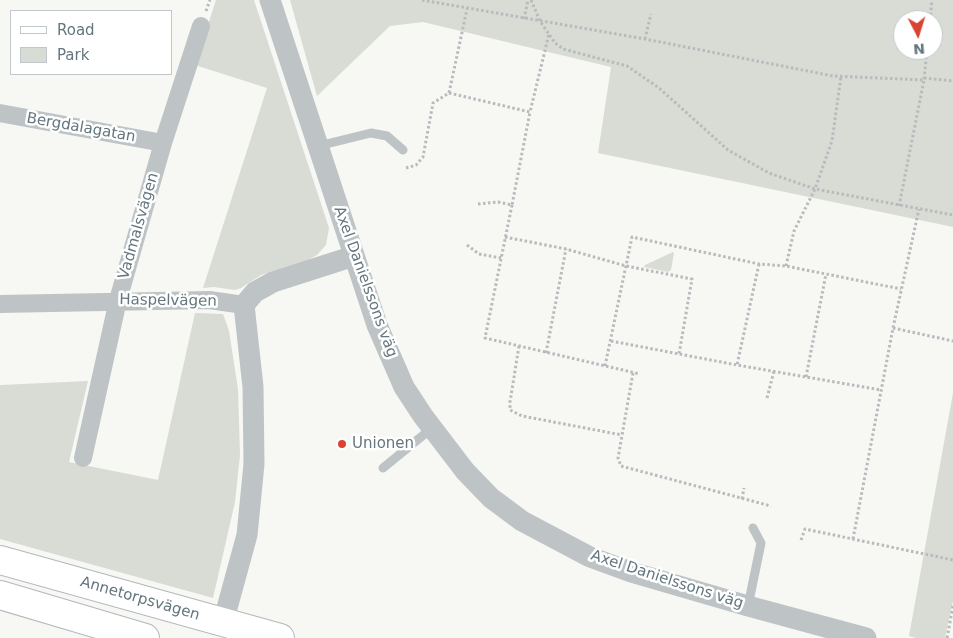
<!DOCTYPE html>
<meta charset="utf-8">
<style>
body{margin:0}
#map{position:relative;width:953px;height:638px;overflow:hidden;background:#f7f7f4;font-family:"DejaVu Sans",sans-serif}
canvas{display:block}
.legend{position:absolute;left:10px;top:10px;width:162px;height:65px;box-sizing:border-box;background:#fff;border:1px solid #c1c8cb;margin:0;padding:6px 9px;list-style:none;font-size:15px;color:#64767e}
.legend li{display:flex;align-items:center;gap:10px;height:25px}
.legend b{width:25px;border:1px solid #c1c8cb}
.north{position:absolute;left:893px;top:10px;width:50px;height:50px;box-sizing:border-box;background:#fff;border:1px solid #c1c8cb;border-radius:50%;rotate:175deg;font-size:14px;font-weight:700;line-height:20px;text-align:center;color:#64767e}
.north::after{content:'';display:block;margin:auto;width:18px;height:22px;background:#d94332;clip-path:polygon(50% 0,100% 100%,50% 72%,0 100%)}
</style>
<div id="map">
<canvas width="953" height="638"></canvas>
<ul class="legend">
<li><b style="height:6px;background:#fff"></b>Road</li>
<li><b style="height:14px;background:#d8dcd4"></b>Park</li>
</ul>
<div class="north">N</div>
</div>
<script>
const c = document.querySelector('canvas').getContext('2d');
c.lineJoin = 'round';
function fill(path, color) { c.fillStyle = color; c.fill(path, 'evenodd'); }
const poly = rows => new Path2D(rows.map(r => 'M' + r).join(''));
function strokePath(path, color, width, dash) { c.strokeStyle = color; c.lineWidth = width; c.lineCap = dash ? 'butt' : 'round'; c.setLineDash(dash || []); c.stroke(path); }
function label(font, color, halo, rows, align = 'center') {
  c.font = font + ' "DejaVu Sans",sans-serif'; c.lineWidth = 5; c.setLineDash([]); c.textBaseline = 'middle'; c.strokeStyle = halo; c.fillStyle = color; for (const [text, x, y, turn = 0] of rows) {
    c.save(); c.translate(x, y); c.rotate((+turn || 0) * Math.PI / 180); c.textAlign = isNaN(turn) ? turn : align; if (halo) c.strokeText(text, 0, 0); c.fillText(text, 0, 0); c.restore();
  }
}
fill(poly([
 [216,0,254,0,329,228,326,245,317,255,308,260,261,275,241,288,235,290,214,287,203,288,267,88,195,65],
 [290,0,953,0,953,227,598,153,611,67,423,22,390,26,317,96],
 [903,20,933,20,933,50,903,50],
 [673,252,674,253,671,270,668,272,644,267,645,265],
 [195,313,223,314,229,331,238,389,240,455,235,502,213,598,0,539,0,385,88,381,69,462,158,480],
 [953,393,953,601,945,638,916,638,909,636]
]), '#d8dcd4');
const primary = poly([
 [0,560,280,638],
 [0,595,145,638]
]);
strokePath(primary, '#b2b8bb', 30);
strokePath(poly([
 [422,0,645,39,833,76,924,80,927,50],
 [531,0,540,21,555,43,563,49,627,66,659,88,728,150,769,173,815,189,953,215],
 [206,11,210,0],
 [524,19,528,0],
 [930,20,932,0],
 [645,39,651,14],
 [924,78,953,81],
 [449,93,530,112,549,34],
 [406,168,416,165,423,157,433,103,449,93,467,9],
 [478,204,498,202,512,205,530,112],
 [512,205,485,338,640,374],
 [899,206,924,80],
 [505,237,566,249,626,266,692,279,679,354],
 [467,245,479,254,501,258],
 [759,264,737,365,881,390],
 [786,266,794,231,815,189,832,141,841,76],
 [893,328,953,341],
 [611,341,737,365],
 [519,346,510,402,510,410,522,416,622,435],
 [546,353,566,249],
 [605,366,632,237,759,264,786,266,901,289],
 [633,373,618,458,621,466,771,506],
 [806,377,826,274],
 [767,398,774,371],
 [742,499,744,488],
 [853,539,893,328,919,209],
 [801,540,805,529,953,560],
 [947,638,953,606]
]), '#b7bbbd', 3, [2.5, 2.5]);
strokePath(poly([
 [318,146,371,133,387,136,403,150],
 [383,468,432,428],
 [748,606,761,543,753,528]
]), '#bec4c6', 9);
strokePath(poly([
 [0,113,163,143],
 [0,304,209,300,244,305],
 [83,458,118,300,163,143,201,26]
]), '#bec4c6', 18);
strokePath(poly([
 [270,0,377,325,404,387,423,416,465,471,491,498,522,521,590,557,631,572,748,606,866,638],
 [227,608,247,535,254,464,253,387,244,305,255,292,273,282,354,256]
]), '#bec4c6', 21);
strokePath(primary, '#fff', 28);
for (const [x, y, r, color] of [
 [342,444,5,"#d94332"]
]) { const dot = new Path2D(); dot.arc(x, y, r, 0, 2 * Math.PI); c.fillStyle = color; c.fill(dot); strokePath(dot, '#fff', 2); }
label('15px', '#64767e', '#fff', [
 ["Bergdalagatan",81,128,10],
 ["Vadmalsvägen",139,226,-74],
 ["Axel Danielssons väg",365,282,70],
 ["Haspelvägen",168,301,1],
 ["Axel Danielssons väg",667,580,18],
 ["Annetorpsvägen",140,599,16]
]);
label('15px', '#64767e', '#fff', [
 ["Unionen",352,444]
], 'left');
</script>
